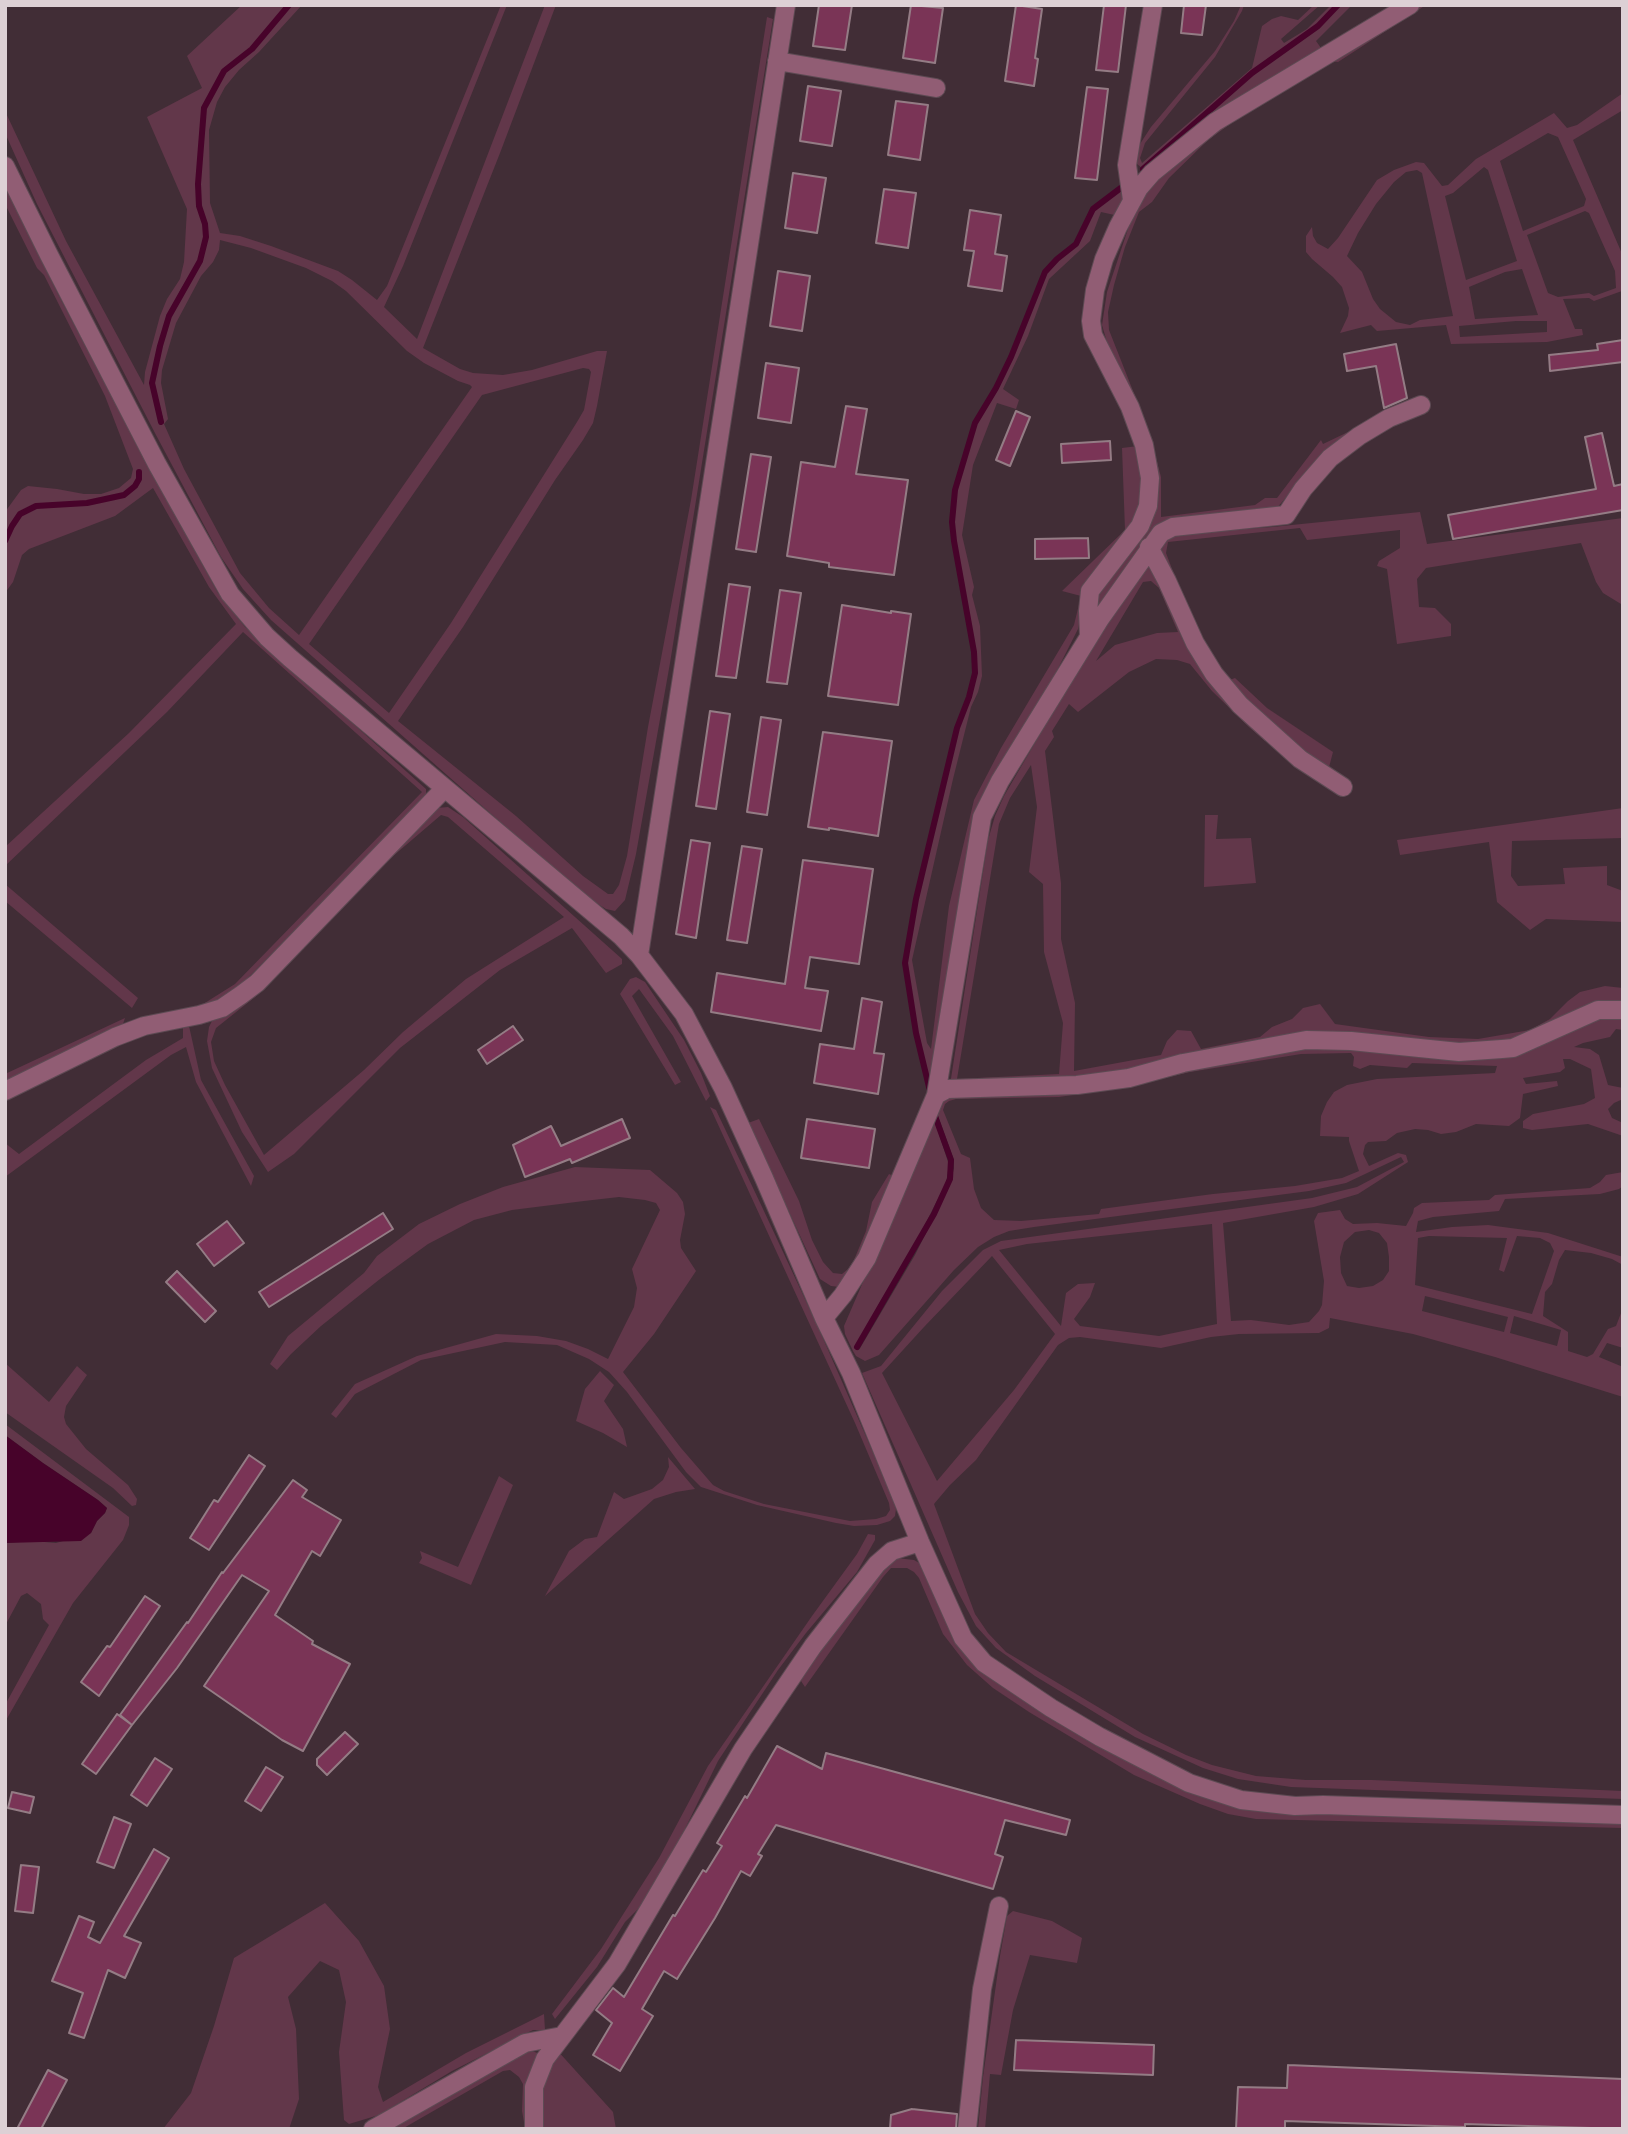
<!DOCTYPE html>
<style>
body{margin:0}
#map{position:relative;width:1628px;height:2134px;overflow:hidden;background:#412d36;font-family:Ubuntu,sans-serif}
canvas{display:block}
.frame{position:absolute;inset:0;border:7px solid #ddd0d5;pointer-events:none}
</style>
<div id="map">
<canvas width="1628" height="2134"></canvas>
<div class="frame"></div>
</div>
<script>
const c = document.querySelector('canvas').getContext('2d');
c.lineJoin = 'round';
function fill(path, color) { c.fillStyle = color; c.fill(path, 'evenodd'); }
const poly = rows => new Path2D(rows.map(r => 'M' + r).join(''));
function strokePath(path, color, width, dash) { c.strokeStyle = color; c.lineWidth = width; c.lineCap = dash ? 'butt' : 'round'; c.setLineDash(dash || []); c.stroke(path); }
fill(poly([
 [242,5,287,5,251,48,223,69,202,108,196,184,198,206,204,224,205,237,199,261,181,289,168,315,158,345,151,383,160,425,164,423,154,383,161,346,170,317,184,290,201,262,205,250,208,238,207,224,201,205,200,184,203,125,205,109,225,71,253,50,291,5,302,5,259,52,239,70,225,87,217,102,209,130,210,203,220,233,240,236,271,246,338,271,352,280,377,300,387,286,501,5,507,5,403,266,384,307,417,339,545,5,556,5,500,153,423,348,460,369,473,373,503,375,532,370,597,351,607,351,597,406,593,423,583,440,555,480,463,627,398,721,516,816,583,876,608,894,613,894,619,885,627,856,648,727,691,500,767,17,773,19,670,663,636,854,625,900,615,911,606,909,588,898,540,857,271,620,243,589,221,557,156,435,37,204,5,133,5,111,66,241,144,385,145,372,160,316,167,299,180,279,184,262,187,209,147,117,202,88,187,56],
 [220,240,251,248,306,268,332,281,346,291,407,351,424,363,458,381,470,385,472,387,299,635,269,608,240,573,184,469,164,424,168,419,161,383,162,370,176,323,201,276,213,262,219,250],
 [583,368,589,369,591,372,584,410,577,422,451,623,389,713,309,644,482,395],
 [1241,5,1244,5,1242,11,1215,57,1145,143,1140,158,1142,163,1252,68,1262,26,1272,19,1281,16,1298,20,1314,5,1320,5,1281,39,1284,43,1307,29,1331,5,1336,5,1317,25,1251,72,1142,168,1137,164,1138,147,1151,127,1215,51,1234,21],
 [1340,5,1352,5,1316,41,1321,48,1360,27,1144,170,1253,74,1319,27],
 [1415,5,1426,5,1338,62,1330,61,1266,98,1208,140,1169,178,1152,202,1139,212,1125,247,1114,285,1108,312,1109,330,1137,401,1154,450,1161,477,1161,517,1255,505,1265,498,1277,498,1321,440,1323,444,1348,432,1349,436,1326,452,1275,510,1173,524,1161,528,1151,535,1134,555,1093,618,1092,609,1095,596,1145,527,1152,514,1155,497,1151,462,1145,442,1137,415,1109,349,1102,325,1107,292,1139,196,1163,170,1194,145,1261,97],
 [1623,93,1623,110,1573,140,1623,256,1623,276,1621,277,1622,291,1594,301,1589,298,1563,299,1575,329,1582,329,1583,335,1547,342,1451,344,1446,325,1377,331,1371,325,1340,333,1348,316,1349,308,1342,287,1333,277,1312,259,1306,252,1306,236,1312,227,1313,236,1317,243,1328,249,1338,238,1377,180,1394,170,1416,162,1424,163,1442,186,1448,185,1476,159,1554,113,1567,128,1577,125],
 [1548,133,1558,137,1586,199,1584,206,1523,231,1500,161],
 [1484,167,1488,170,1517,261,1466,280,1445,196,1453,193],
 [1417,170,1422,173,1453,316,1420,320,1410,325,1396,322,1380,309,1373,299,1362,272,1347,256,1358,233,1376,204,1394,182,1406,172],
 [1585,211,1589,213,1615,271,1616,288,1594,296,1589,293,1558,297,1548,293,1527,235],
 [1522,269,1538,315,1475,319,1469,287,1505,272],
 [1516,321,1547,321,1547,332,1460,337,1459,326],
 [1126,185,1119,216,1101,212,1090,241,1049,279,1028,336,1003,389,1019,400,1016,409,997,403,973,465,962,535,974,587,972,595,980,626,982,676,978,692,971,707,953,779,912,960,927,1043,931,1049,949,906,974,800,1001,748,1074,625,1081,596,1062,591,1125,530,1122,448,1138,446,1142,463,1141,500,1137,517,1085,597,1078,629,1036,712,973,828,965,866,932,1093,918,1033,906,963,918,900,958,729,970,698,977,673,975,652,956,540,954,522,956,491,965,456,977,423,998,389,1012,358,1046,273,1058,260,1077,245,1094,209],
 [5,186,59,296,145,460,218,593,245,627,426,789,426,794,421,802,241,985,212,1003,200,1006,235,984,422,792,243,632,167,712,5,866,5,847,129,733,236,624,209,587,153,488,115,516,29,549,22,555,13,582,5,593,5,545,13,527,22,515,37,508,87,504,124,496,136,487,141,479,140,470,134,485,123,493,87,501,36,505,20,513,10,526,5,539,5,512,21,490,28,486,57,489,84,494,101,494,119,488,131,478,133,469,105,396,44,275,37,268,5,204],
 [1420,512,1427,544,1623,518,1623,609,1621,604,1603,593,1596,582,1581,543,1426,568,1417,579,1419,607,1435,608,1451,624,1451,636,1397,644,1387,569,1377,566,1379,561,1400,548,1400,530,1307,540,1300,528,1168,542,1166,553,1194,627,1227,681,1235,678,1267,708,1333,752,1327,775,1214,673,1153,546,1175,534,1272,527],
 [1151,557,1194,645,1269,735,1265,741,1249,727,1212,691,1190,664,1177,660,1156,659,1129,672,1078,712,1069,704,1052,731,1054,737,1045,751,1061,883,1061,939,1075,1003,1074,1071,1161,1055,1167,1041,1177,1030,1191,1031,1201,1049,1260,1037,1272,1027,1292,1019,1303,1008,1320,1004,1335,1024,1429,1037,1478,1039,1530,1030,1550,1019,1568,1001,1580,992,1605,986,1623,988,1623,1006,1481,1048,1353,1036,1131,1073,950,1085,988,840,995,816,1004,796,1082,662],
 [1151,581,1159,588,1178,632,1157,633,1115,645,1096,661,1143,582],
 [1031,765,1037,807,1029,872,1043,884,1044,952,1063,1023,1059,1074,957,1079,999,824,1010,798],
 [448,807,463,817,622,959,622,964,606,973,572,928,500,970,400,1048,294,1154,268,1172,242,1132,212,1068,207,1041,209,1027,214,1017,437,808],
 [441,815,448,817,564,917,466,979,403,1032,364,1070,264,1155,225,1085,214,1061,211,1042,216,1028,260,993,392,857],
 [1623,808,1623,838,1512,841,1511,876,1518,886,1565,884,1563,868,1607,866,1607,885,1623,891,1623,922,1546,919,1530,930,1497,902,1489,842,1400,855,1397,840],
 [1205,815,1218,815,1216,839,1251,838,1256,883,1204,887],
 [5,884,138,998,132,1008,5,901],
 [636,977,645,982,684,1040,701,1073,710,1096,706,1101,673,1036,639,989,632,996,681,1082,675,1085,620,994,630,979],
 [1600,1015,1623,1015,1623,1030,1616,1029,1610,1037,1583,1043,1574,1047,1590,1049,1599,1055,1608,1085,1623,1088,1623,1099,1614,1103,1608,1109,1612,1118,1623,1123,1623,1136,1588,1124,1532,1130,1523,1128,1523,1121,1533,1114,1584,1104,1595,1098,1591,1069,1570,1059,1563,1059,1565,1068,1560,1072,1523,1078,1526,1084,1557,1081,1558,1086,1523,1094,1520,1118,1509,1126,1476,1124,1456,1132,1441,1134,1428,1130,1415,1129,1397,1133,1386,1141,1368,1142,1365,1145,1363,1154,1369,1166,1398,1153,1406,1155,1408,1162,1358,1194,1314,1207,1223,1223,1231,1321,1251,1320,1289,1325,1309,1322,1319,1311,1322,1305,1324,1281,1314,1221,1318,1213,1340,1210,1345,1219,1353,1224,1377,1223,1406,1226,1413,1213,1414,1208,1422,1203,1489,1200,1495,1195,1590,1188,1600,1182,1606,1175,1623,1172,1623,1186,1619,1189,1600,1194,1505,1199,1499,1211,1433,1217,1418,1221,1416,1232,1452,1227,1488,1225,1548,1233,1623,1257,1623,1265,1612,1259,1591,1253,1565,1250,1559,1260,1552,1284,1545,1292,1543,1316,1568,1332,1568,1351,1587,1357,1593,1354,1608,1329,1616,1326,1623,1308,1623,1348,1607,1343,1599,1357,1623,1367,1623,1397,1495,1357,1413,1334,1330,1318,1329,1328,1319,1333,1239,1334,1211,1337,1161,1348,1080,1337,1069,1338,1058,1345,976,1460,950,1485,934,1504,975,1614,988,1633,1006,1652,1143,1734,1186,1755,1212,1765,1256,1776,1306,1780,1372,1780,1623,1791,1623,1799,1291,1787,1238,1779,1203,1768,1135,1737,1035,1676,996,1648,976,1626,958,1592,862,1373,881,1366,942,1291,983,1250,1001,1241,1312,1198,1357,1187,1404,1162,1401,1157,1346,1183,1309,1191,1034,1227,1009,1231,994,1237,978,1247,954,1270,879,1355,865,1361,856,1356,853,1351,845,1334,844,1326,943,1097,1015,1093,1307,1045,1459,1056],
 [1351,1053,1354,1057,1353,1066,1360,1069,1370,1065,1407,1068,1412,1063,1497,1066,1495,1073,1377,1079,1347,1085,1334,1092,1327,1102,1321,1116,1320,1136,1349,1137,1349,1141,1359,1171,1342,1178,1295,1186,1213,1194,1101,1209,1099,1214,1021,1221,994,1220,981,1208,974,1189,970,1158,961,1154,943,1110,945,1104,949,1101,956,1099,1059,1097,1126,1087,1190,1072,1301,1054],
 [938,1116,954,1160,954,1168,950,1185,915,1255,859,1350,855,1349,880,1302,911,1252,946,1183,949,1165,935,1122],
 [1212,1224,1217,1324,1159,1336,1080,1326,1074,1319,1090,1297,1095,1283,1078,1284,1066,1293,1061,1326,999,1250,1027,1244],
 [1369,1230,1379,1233,1387,1243,1389,1257,1389,1271,1383,1280,1373,1286,1359,1288,1347,1286,1341,1273,1340,1257,1344,1242,1355,1232],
 [1429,1236,1507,1238,1499,1270,1504,1272,1517,1236,1540,1238,1550,1243,1554,1251,1532,1314,1415,1285,1418,1238],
 [992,1256,1055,1334,1014,1390,937,1481,882,1373,924,1327],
 [1425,1296,1508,1317,1504,1332,1422,1311],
 [1514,1316,1561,1330,1557,1346,1510,1333],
 [125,1018,123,1024,5,1082,5,1074],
 [183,1025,189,1026,201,1080,254,1176,251,1186,196,1082,186,1047,171,1055,5,1177,5,1143,19,1154,146,1060,183,1038],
 [710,1107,716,1110,763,1209,818,1327,890,1491,896,1509,895,1516,890,1521,877,1525,854,1526,836,1523,757,1505,701,1487,686,1472,627,1392,609,1372,589,1359,557,1345,505,1342,421,1360,355,1394,336,1418,331,1414,355,1384,417,1356,496,1334,537,1336,566,1341,588,1349,608,1359,634,1307,637,1288,632,1269,660,1210,656,1203,645,1200,619,1197,584,1201,512,1210,474,1220,428,1244,380,1279,321,1326,291,1354,277,1370,270,1364,288,1336,364,1273,377,1256,419,1224,460,1204,503,1187,575,1167,650,1170,677,1193,683,1202,685,1214,680,1240,681,1248,696,1271,654,1334,623,1372,681,1448,713,1485,724,1491,764,1504,850,1521,876,1519,886,1516,890,1510,889,1503,855,1423],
 [759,1119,799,1201,812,1240,823,1262,833,1273,842,1274,848,1269,854,1260,866,1231,872,1202,889,1174,896,1177,871,1238,840,1287,831,1286,820,1279,748,1123],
 [5,1363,49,1402,77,1366,87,1375,66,1406,64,1417,66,1424,86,1449,128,1485,137,1499,136,1505,132,1506,113,1488,5,1412],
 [600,1371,614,1385,604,1401,623,1429,627,1447,603,1433,576,1421,585,1389],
 [5,1424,129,1517,129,1525,123,1540,73,1603,5,1722,5,1705,49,1625,43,1619,41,1604,27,1593,21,1596,5,1626,5,1543,33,1541,56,1543,91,1533,97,1521,105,1513,107,1508,98,1500,43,1463,5,1435],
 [668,1457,695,1489,676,1492,654,1499,545,1596,569,1551,585,1539,597,1537,614,1492,624,1499,652,1489,663,1480,669,1467],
 [499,1476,513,1485,471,1585,419,1563,422,1558,420,1551,458,1567],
 [868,1534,875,1535,875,1540,857,1572,806,1633,778,1670,718,1761,683,1833,641,1906,625,1922,597,1967,555,2019,552,2014,601,1949,659,1858,708,1766,812,1616,857,1554],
 [897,1558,914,1560,921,1564,949,1627,1109,1750,1142,1769,1190,1791,1623,1819,1623,1828,1256,1819,1228,1814,1200,1804,1134,1775,1029,1712,993,1688,967,1665,943,1634,919,1578,914,1572,907,1568,891,1568,883,1577,805,1687,801,1681,804,1671,882,1564],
 [325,1903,359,1941,384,1986,390,2029,378,2087,383,2102,466,2053,544,2014,545,2030,533,2030,452,2071,379,2115,349,2124,344,2120,339,2052,346,2002,339,1970,320,1961,288,1997,296,2029,299,2099,289,2129,163,2129,191,2093,214,2026,234,1958],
 [1013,1911,1052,1921,1082,1938,1077,1963,1030,1955,1013,2010,1001,2075,990,2074,985,2129,978,2129,983,2077,1000,1956,1007,1916],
 [556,2049,613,2112,616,2129,540,2129,538,2094],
 [532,2051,540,2054,531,2129,525,2128,522,2111,523,2084,519,2077,510,2070,503,2071,402,2129,387,2129,525,2052]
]), '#62374a');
fill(poly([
 [5,1435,43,1463,98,1500,107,1508,105,1513,97,1521,91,1533,81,1541,5,1543]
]), '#47032a');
strokePath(poly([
 [1143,169,1252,73,1318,26,1338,5],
 [161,422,152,383,160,346,169,316,200,261,206,237,205,224,199,206,198,184,204,108,224,71,252,49,289,5],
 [5,541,12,526,20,514,36,506,87,503,124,495,135,486,139,479,139,472],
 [930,1091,916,1033,905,963,916,899,957,728,969,697,975,673,974,652,954,541,952,522,955,490,975,423,996,388,1011,357,1045,272,1057,259,1076,244,1093,209,1126,184],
 [857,1347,934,1214,950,1179,951,1160,935,1116]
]), '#47032a', 6);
const building = poly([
 [819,5,852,5,845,50,813,46,819,5],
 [911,5,943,8,935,63,903,58,911,5],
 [1016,5,1042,9,1035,58,1038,59,1034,86,1005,81,1016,5],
 [1104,5,1126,5,1118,72,1096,70,1104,5],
 [1184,5,1206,5,1202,35,1181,33,1184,5],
 [808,86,841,91,832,146,800,141,808,86],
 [1087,87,1108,89,1097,180,1075,178,1087,87],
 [896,101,928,105,920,160,888,155,896,101],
 [793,173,826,178,817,233,785,228,793,173],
 [884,189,916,193,908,248,876,243,884,189],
 [970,210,1001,215,995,254,1007,256,1002,291,968,286,974,251,964,250,970,210],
 [778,271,810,276,802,331,770,326,778,271],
 [1623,340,1623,362,1550,371,1549,355,1598,350,1597,344,1623,340],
 [1396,344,1407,398,1384,408,1376,366,1347,371,1344,354,1396,344],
 [766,363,799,368,791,423,758,418,766,363],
 [846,406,867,409,856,474,908,480,894,575,829,567,829,563,787,556,801,462,835,467,846,406],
 [1016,411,1030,417,1010,466,996,460,1016,411],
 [1602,433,1614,486,1623,484,1623,510,1453,539,1448,515,1596,489,1585,437,1602,433],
 [1110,441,1111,460,1062,463,1061,444,1110,441],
 [751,454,771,457,756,552,736,549,751,454],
 [1088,538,1089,558,1035,559,1035,539,1088,538],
 [729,584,750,587,736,678,716,676,729,584],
 [780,590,801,593,787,684,767,682,780,590],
 [842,605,891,613,891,611,911,614,898,705,828,696,842,605],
 [710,711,730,714,716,809,696,806,710,711],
 [761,717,781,720,767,815,747,812,761,717],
 [823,732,892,741,878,836,829,828,829,830,808,827,823,732],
 [691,840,710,843,696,938,676,934,691,840],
 [742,846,762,849,747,943,727,940,742,846],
 [803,860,873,869,859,964,810,957,805,988,828,991,821,1031,711,1012,717,973,785,984,803,860],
 [862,998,882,1002,874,1053,884,1054,878,1094,814,1083,820,1044,854,1049,862,998],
 [513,1026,523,1040,487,1064,478,1050,513,1026],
 [622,1119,630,1138,572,1163,570,1159,525,1177,513,1145,551,1126,561,1146,622,1119],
 [807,1119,875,1129,869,1168,801,1158,807,1119],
 [383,1213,393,1229,269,1307,259,1292,383,1213],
 [227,1221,244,1243,214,1266,197,1244,227,1221],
 [177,1271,216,1311,205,1322,166,1282,177,1271],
 [249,1455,265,1466,209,1550,190,1538,214,1500,218,1502,249,1455],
 [293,1480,307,1490,302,1497,341,1520,320,1556,312,1551,275,1615,313,1641,312,1644,350,1664,303,1751,282,1740,204,1686,269,1591,242,1575,177,1668,132,1725,120,1715,187,1622,188,1623,222,1572,223,1573,293,1480],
 [145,1596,160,1606,99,1696,81,1682,107,1646,110,1647,145,1596],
 [117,1714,132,1725,96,1774,82,1764,117,1714],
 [345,1732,358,1744,327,1775,317,1765,317,1759,345,1732],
 [777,1746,822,1769,826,1753,1070,1820,1066,1835,1005,1820,995,1854,1003,1857,993,1889,776,1825,758,1854,762,1856,750,1876,741,1871,715,1918,677,1979,664,1971,642,2009,653,2016,620,2071,593,2055,612,2023,596,2010,613,1988,624,1997,673,1915,675,1916,703,1870,706,1872,722,1846,717,1843,745,1796,747,1798,777,1746],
 [155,1758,172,1769,147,1806,131,1795,155,1758],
 [266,1767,283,1777,261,1811,245,1801,266,1767],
 [12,1792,34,1797,30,1813,8,1808,12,1792],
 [114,1817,131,1824,114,1868,97,1862,114,1817],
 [154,1849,169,1858,124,1936,141,1943,125,1978,108,1970,84,2038,69,2033,83,1993,52,1981,79,1916,94,1922,88,1937,100,1943,154,1849],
 [21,1865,39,1867,33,1913,15,1911,21,1865],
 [1016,2040,1154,2045,1153,2075,1014,2070,1016,2040],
 [1288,2065,1623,2079,1623,2129,1465,2124,1465,2127,1285,2121,1285,2129,1236,2129,1238,2087,1287,2088,1288,2065],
 [48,2070,67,2080,41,2129,17,2129,48,2070],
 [912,2109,957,2114,956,2129,890,2129,891,2115,912,2109]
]);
fill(building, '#7a3456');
strokePath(building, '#947c85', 2);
const minor = poly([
 [777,61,936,88],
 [5,166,49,255,157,464,230,594,267,637,290,658,621,936,639,955,684,1014,723,1088,764,1178,824,1318,851,1373,920,1542,963,1638,984,1663,1051,1708,1100,1737,1189,1783,1241,1800,1295,1806,1323,1805,1623,1815],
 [1132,200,1127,165,1153,5],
 [1149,547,1167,581,1195,643,1214,674,1240,705,1300,759,1343,787],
 [1089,636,1088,611,1090,591,1140,526,1148,506,1150,478,1144,445,1130,407,1093,335,1091,321,1095,290,1104,259,1118,227,1139,188,1152,173,1215,122,1410,5],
 [639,955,786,5],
 [5,1091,115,1037,144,1026,199,1015,222,1008,241,995,257,983,445,788],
 [936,1095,947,1089,1077,1085,1129,1078,1183,1063,1306,1040,1351,1041,1459,1052,1502,1049,1513,1048,1598,1010,1623,1010],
 [824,1318,843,1295,867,1258,936,1095,982,817,1000,781,1100,619,1161,533,1173,527,1286,515,1303,489,1330,458,1359,436,1389,418,1421,405],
 [373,2129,525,2043,562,2036],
 [534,2129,534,2087,545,2059,617,1964,743,1749,813,1646,877,1564,892,1551,920,1542],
 [967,2129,982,1989,999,1906]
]);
strokePath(minor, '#5d4a53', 20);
strokePath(minor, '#915d74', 18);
</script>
